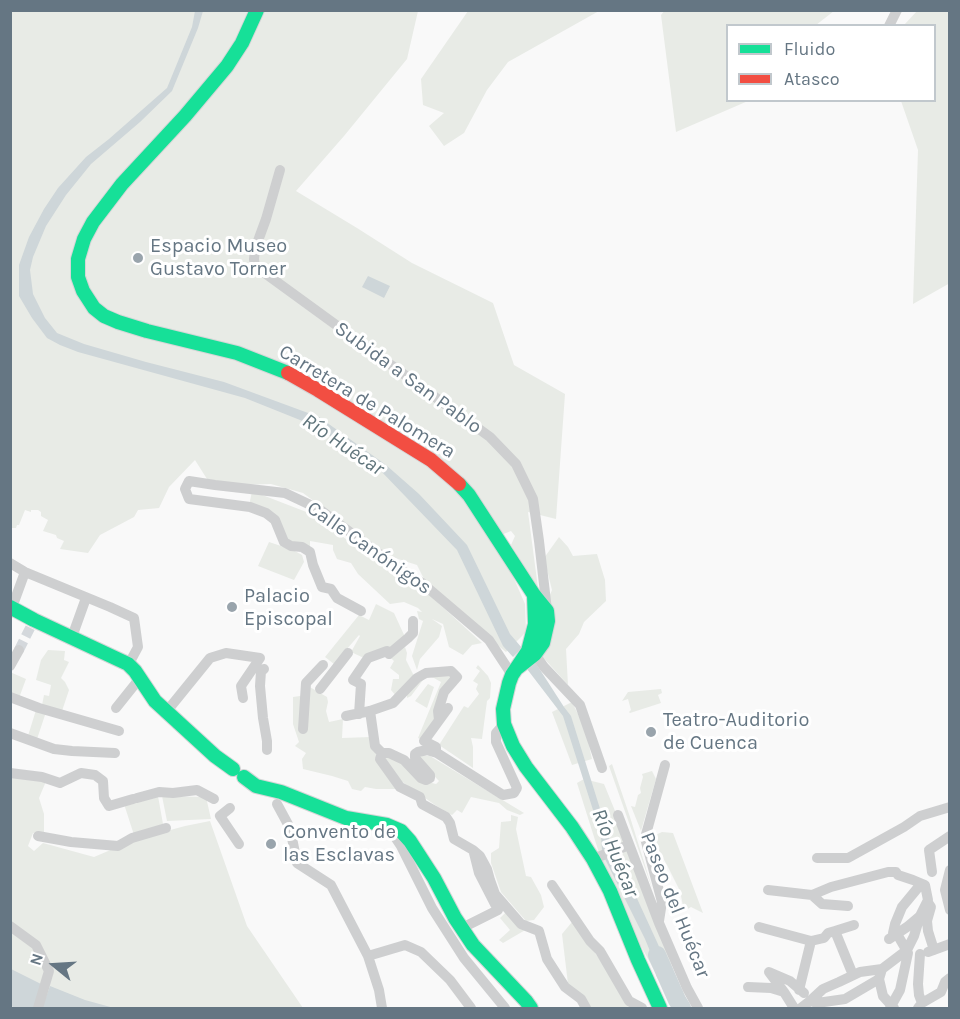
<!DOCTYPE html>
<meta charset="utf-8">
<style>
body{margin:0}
#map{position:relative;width:960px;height:1019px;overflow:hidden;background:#f9f9f9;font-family:Karla,sans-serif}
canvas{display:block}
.frame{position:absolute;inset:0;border:12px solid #657683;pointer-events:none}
.legend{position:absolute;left:726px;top:24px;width:210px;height:78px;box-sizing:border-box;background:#fff;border:2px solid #c1c8cd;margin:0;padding:8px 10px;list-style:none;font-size:18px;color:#657683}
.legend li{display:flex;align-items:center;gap:12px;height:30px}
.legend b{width:30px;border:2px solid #c1c8cd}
.north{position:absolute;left:24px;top:935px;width:60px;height:60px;-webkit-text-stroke:4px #fff;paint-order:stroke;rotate:288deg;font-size:16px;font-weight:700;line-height:24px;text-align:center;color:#657683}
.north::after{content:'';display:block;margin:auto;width:21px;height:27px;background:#657683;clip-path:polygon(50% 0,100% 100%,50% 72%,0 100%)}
</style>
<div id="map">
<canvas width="960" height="1019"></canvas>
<div class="frame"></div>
<ul class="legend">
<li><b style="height:8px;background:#16e098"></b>Fluido</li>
<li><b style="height:8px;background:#f24e42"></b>Atasco</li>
</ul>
<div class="north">N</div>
</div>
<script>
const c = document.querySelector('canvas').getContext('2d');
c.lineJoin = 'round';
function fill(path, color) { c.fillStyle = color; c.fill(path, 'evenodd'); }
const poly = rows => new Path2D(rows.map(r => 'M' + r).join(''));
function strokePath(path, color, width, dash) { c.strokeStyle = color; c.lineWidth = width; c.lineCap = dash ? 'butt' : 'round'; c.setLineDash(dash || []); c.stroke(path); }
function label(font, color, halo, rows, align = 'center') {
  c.font = font + ' Karla,sans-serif'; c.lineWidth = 6; c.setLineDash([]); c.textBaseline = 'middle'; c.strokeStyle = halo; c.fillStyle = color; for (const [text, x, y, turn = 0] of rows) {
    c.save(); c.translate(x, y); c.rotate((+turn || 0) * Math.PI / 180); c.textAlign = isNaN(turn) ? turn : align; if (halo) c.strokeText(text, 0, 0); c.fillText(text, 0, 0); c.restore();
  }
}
fill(poly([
 [665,10,834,10,834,11,816,25,728,26,728,100,748,101,676,132,661,15],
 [10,11,418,11,407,59,344,136,296,191,357,228,412,263,493,303,514,365,565,394,556,519,528,512,538,588,511,545,515,536,511,531,496,537,525,604,526,632,506,652,460,615,426,583,417,565,398,559,381,551,303,493,271,484,235,485,207,479,195,460,169,487,159,508,138,510,134,517,100,535,88,553,60,549,64,541,57,538,56,535,43,531,48,520,41,516,41,512,38,510,31,510,31,512,25,510,19,525,17,525,16,528,12,528,11,530],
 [468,11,599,11,508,62,487,90,464,133,444,146,429,126,444,113,423,105,421,79],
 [917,11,949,11,950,283,913,304,918,150,901,101,934,100,934,26,904,25],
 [252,491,309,513,380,563,423,589,482,643,472,645,463,655,449,647,443,624,432,619,442,626,439,637,420,659,417,670,412,656,423,621,419,619,417,611,422,612,418,608,404,602,390,604,358,574,351,563,337,559,333,550,333,545,310,541,310,553,291,546,275,520,250,507,250,501],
 [559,537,568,547,573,556,597,554,605,580,606,601,584,622,579,634,566,649,568,685,532,645,543,612,552,590,544,558],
 [269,542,293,550,302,555,304,562,294,580,258,566],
 [376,604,394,613,405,637,389,651,364,658,351,652,360,636,359,635,334,664,325,657,359,615,369,620],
 [405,647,407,653,406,660,414,676,396,696,391,690,393,679,399,679,399,675,390,668,394,661,391,658],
 [48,650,65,651,64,660,69,662,61,678,65,682,69,690,62,711,42,705,44,695,49,696,51,685,36,680,41,660],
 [478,665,488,676,491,683,490,698,487,701,482,739,471,738,473,747,473,768,439,745,464,706,468,708,479,694,476,689,478,684,473,681,480,671,476,668],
 [10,672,26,679,19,698,11,694],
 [427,674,454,676,437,719,423,740,418,738,441,682,434,678,426,676,411,696,407,698,407,692],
 [428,684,434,687,427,708,415,701],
 [308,686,327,697,328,702,326,711,329,722,343,719,342,738,371,737,387,756,398,761,420,780,436,784,439,781,419,760,422,755,430,756,524,813,520,815,507,810,499,803,471,797,462,813,457,810,452,815,435,805,401,781,398,789,376,789,365,787,361,791,352,789,348,781,332,776,303,769,302,759,306,753,295,746,299,742,293,724,293,697,307,695],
 [661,689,662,693,658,695,661,703,630,713,629,712,631,710,628,699,622,701,628,692],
 [572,702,585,728,592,759,572,765,552,712],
 [36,710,46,712,36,742,27,739],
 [612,764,630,817,653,891,609,766],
 [652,771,656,779,641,831,631,806,635,807,638,795,641,793,640,788,643,777,642,774],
 [11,774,47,779,39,798,44,814,44,836,33,833,28,846,34,851,43,843,94,857,134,840,185,826,210,821,247,926,303,1008,11,1008],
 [584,779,604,784,629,845,674,972,653,968,593,859,600,856,577,783],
 [158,796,163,824,134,835,124,804],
 [162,796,206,797,211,819,167,821],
 [511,815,518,817,516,829,526,876,531,877,541,895,544,907,534,920,526,921,501,892,491,863,491,853,499,848,501,822,511,821],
 [662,832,673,833,703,913,691,907,684,911,680,891,667,865,651,837],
 [506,912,527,929,503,943,499,940,510,930,500,918],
 [572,922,612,976,635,1008,591,1008,568,984,562,934]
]), '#e8ebe6');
fill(poly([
 [195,11,203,11,198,28,172,91,140,122,91,164,66,195,46,226,33,257,30,270,33,294,45,318,57,333,84,344,146,362,224,382,319,417,386,465,419,494,467,545,510,634,522,648,513,657,503,646,457,550,380,470,315,426,245,398,78,352,60,345,47,338,32,318,19,296,19,265,29,237,44,209,58,188,86,157,109,139,167,88,192,27],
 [368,276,390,286,384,298,362,287],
 [535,662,564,707,571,716,612,847,602,850,601,835,563,716,527,669],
 [617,855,657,942,672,976,658,979,656,975,657,968,645,939,605,859],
 [11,969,41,984,34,1008,15,1008,11,1006],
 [673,982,680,1001,685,1008,675,1008,663,983],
 [50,986,85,1000,114,1008,42,1008]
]), '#ced6d9');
strokePath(poly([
 [657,955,677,1000,682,1008]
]), '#ced6d9', 18);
strokePath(poly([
 [19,650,34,620]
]), '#d4d8dc', 10, [10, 5]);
const fast = poly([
 [257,10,242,43,227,66,185,116,122,184,93,222,84,239,78,259,78,277,83,291,94,308,104,316,118,322,147,331,237,353,288,373],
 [459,484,469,495,534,595,547,611,548,621,543,643,535,654,516,669],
 [534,595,535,624,528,651,512,675,509,683,503,709,504,724,513,746,526,767,572,827,593,859,610,891,638,960,660,1008],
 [10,607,34,620,128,664,135,671,155,701,215,756,233,769],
 [244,777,256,786,281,792,346,818,387,825,401,831,410,841,434,878,455,918,473,945,526,1001,531,1008]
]);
const jam = poly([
 [288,373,318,390,431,460,459,484]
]);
strokePath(fast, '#d5d6d7', 16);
strokePath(jam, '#d5d6d7', 16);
strokePath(poly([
 [889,26,897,10],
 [280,170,266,219,255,249,254,259,255,266,490,437,516,464,533,499,539,541,547,610],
 [10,563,25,572,110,607,134,618,138,647,131,660,132,668],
 [361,611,337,598,331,589,322,587,313,565,310,552,302,547,291,546,284,542,275,520,266,513,250,507,189,499,185,489,189,481,215,485,285,493,319,509,394,565,422,583,489,640,512,675],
 [10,613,25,572],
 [72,637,86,598],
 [535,654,544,667,580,705,602,768],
 [10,666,19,650],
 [264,669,261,671,260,686,263,718,267,741,267,750],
 [320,689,348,653],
 [10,697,39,708,119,731],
 [116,708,140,678],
 [167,711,210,658,226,653,260,658,241,686,243,698],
 [370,711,375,746,382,753],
 [359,714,361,684,353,680,368,658,387,651,389,654,408,638,413,633,413,621],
 [346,716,370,711,393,703,417,678,426,673,451,671,457,677,444,692,438,711,439,720],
 [504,724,496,733,496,742,517,788,514,793,503,795,437,753,427,750,418,752,415,754,415,758,430,775,430,778,426,780,421,778,404,760,389,753,382,753,380,759,400,787,420,797,422,804,446,817,450,823,454,839,473,850,480,856,487,869,490,880,495,894,521,924,539,931,547,959,565,987,581,999,586,1008],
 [303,729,306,683,323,665],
 [10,733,54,749,72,751,115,753],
 [436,750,436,747,424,741,448,708],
 [10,773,42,777,60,783,81,773,95,775,103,781,104,798,109,806,133,799],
 [137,798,159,792,173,793,197,790,214,799],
 [277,804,290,828,297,863,331,885,368,956,379,990,382,1008],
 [230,808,220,816,239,844],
 [618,815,659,923,687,988,698,1008],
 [387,825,401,846,432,908,464,958,505,1008],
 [38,836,71,842,118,846,132,838,166,828],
 [817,858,848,858,904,827,920,816,950,807],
 [593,859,629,845],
 [950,870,945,890,950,910],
 [932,872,929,850,950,836],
 [552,885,590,941,600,951,629,1001,642,1008],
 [768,890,812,895],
 [929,904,931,907,927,921,928,931,934,950],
 [659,921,662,902,645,838,665,765],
 [10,926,36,945,49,971,38,1008],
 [759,927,811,941],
 [462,928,498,910,479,873,474,853],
 [835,931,854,925],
 [889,939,907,927,920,916],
 [928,952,950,944],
 [368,956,405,945,421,952,450,980,471,1008],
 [879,979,883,996,894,1008],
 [748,987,771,988,784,992,769,972,790,981,804,993],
 [799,990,811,941,824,938,828,933,835,931,853,975],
 [784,992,794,1008],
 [810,1001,823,989,839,982,860,972,882,969,907,950,914,936,920,916,928,900,925,885,913,880,898,875,896,872,888,872,831,887,812,895,822,904,848,906],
 [922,1003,941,992,945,982,950,978],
 [801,1008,810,1001,817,1003,845,999,879,979,882,969],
 [890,1008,900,990,908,953,897,934,893,933,895,924,902,907,921,884],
 [918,1008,922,1003,919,995,918,984,920,954]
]), '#cecfd0', 10);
strokePath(fast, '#16e098', 14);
strokePath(jam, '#f24e42', 14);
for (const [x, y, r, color] of [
 [138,258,6,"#99a4ac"],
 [232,607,6,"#99a4ac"],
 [651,732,6,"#99a4ac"],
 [271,844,6,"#99a4ac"]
]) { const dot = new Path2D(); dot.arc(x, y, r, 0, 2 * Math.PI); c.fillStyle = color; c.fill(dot); strokePath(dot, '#fff', 2); }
label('20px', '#657683', '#fff', [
 ["Espacio Museo",150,246],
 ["Gustavo Torner",150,269],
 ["Palacio",244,596],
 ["Episcopal",244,619],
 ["Teatro-Auditorio",663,720],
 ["de Cuenca",663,743],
 ["Convento de",283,832],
 ["las Esclavas",283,855]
], 'left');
label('20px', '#657683', '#fff', [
 ["Subida a San Pablo",408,378,36],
 ["Carretera de Palomera",367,402,31],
 ["Calle Canónigos",369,548,35],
 ["Paseo del Huécar",675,905,68]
]);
label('italic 21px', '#60757c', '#fff', [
 ["Río Huécar",343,445,34],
 ["Río Huécar",615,853,68]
]);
</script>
